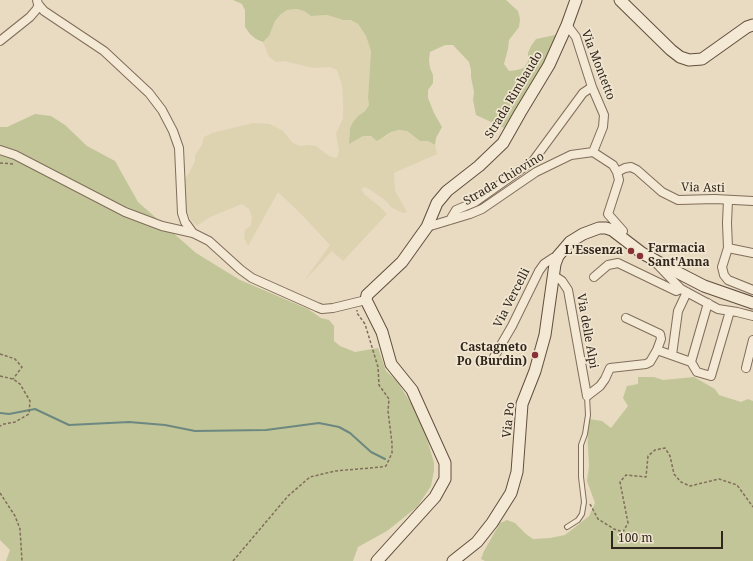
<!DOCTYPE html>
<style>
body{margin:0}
#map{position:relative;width:753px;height:561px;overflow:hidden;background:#e8dbc2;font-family:"Noto Serif",serif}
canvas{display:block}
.scale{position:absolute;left:611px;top:531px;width:112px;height:18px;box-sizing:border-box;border:2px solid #31261e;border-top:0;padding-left:5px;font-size:12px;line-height:14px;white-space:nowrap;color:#31261e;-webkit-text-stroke:3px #f1e6d0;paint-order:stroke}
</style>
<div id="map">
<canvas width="753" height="561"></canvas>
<div class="scale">100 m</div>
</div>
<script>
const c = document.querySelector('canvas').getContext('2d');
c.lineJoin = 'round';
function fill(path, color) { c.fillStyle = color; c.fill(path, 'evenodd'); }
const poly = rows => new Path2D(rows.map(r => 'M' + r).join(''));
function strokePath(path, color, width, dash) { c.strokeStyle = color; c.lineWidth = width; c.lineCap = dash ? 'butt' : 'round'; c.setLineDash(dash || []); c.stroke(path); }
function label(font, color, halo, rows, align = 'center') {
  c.font = font + ' "Noto Serif",serif'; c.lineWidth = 3.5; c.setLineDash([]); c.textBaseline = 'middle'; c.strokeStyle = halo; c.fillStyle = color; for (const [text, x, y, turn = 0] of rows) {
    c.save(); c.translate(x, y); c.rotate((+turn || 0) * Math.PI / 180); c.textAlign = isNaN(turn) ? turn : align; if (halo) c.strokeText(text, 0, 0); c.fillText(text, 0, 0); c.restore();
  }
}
fill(poly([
 [297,9,304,11,311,16,327,15,342,20,351,20,358,24,366,36,371,51,368,98,369,105,365,111,358,116,353,122,350,128,349,144,363,136,385,137,391,132,399,130,407,131,420,141,428,141,435,145,437,154,394,173,395,191,407,212,403,213,392,208,386,201,369,189,365,187,361,189,365,195,379,206,387,214,343,261,332,251,304,281,330,245,301,214,278,192,248,246,244,238,245,230,251,225,252,217,249,209,242,204,210,217,197,226,191,220,183,205,183,183,191,169,195,161,195,155,202,145,204,137,212,133,253,123,269,124,276,127,283,131,293,143,300,146,308,145,316,146,329,156,337,158,339,150,336,134,343,118,343,102,342,85,337,70,329,67,313,68,284,61,276,62,269,57,263,42,269,36,275,21,280,15,287,10]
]), '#ddd3b0');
fill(poly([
 [233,0,506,0,518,11,520,19,519,27,509,40,508,49,504,64,509,71,517,70,524,68,528,61,528,53,531,46,536,39,560,34,540,70,504,128,476,115,473,100,474,92,471,77,471,70,469,62,453,45,445,45,430,52,429,60,430,68,433,75,433,83,428,90,428,98,434,113,442,127,436,138,435,145,428,141,420,141,407,131,399,130,391,132,377,141,371,136,363,136,349,144,350,128,353,122,358,116,365,111,369,105,368,98,371,51,366,36,358,24,351,20,343,20,327,15,311,16,304,11,297,9,287,10,280,15,275,21,269,36,263,42,256,39,250,34,245,27,245,10,242,4],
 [35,114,51,116,65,125,87,146,115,161,138,202,196,253,240,280,308,309,321,318,329,320,334,326,334,341,340,346,355,352,378,348,386,371,397,381,422,421,434,463,434,471,431,486,417,507,387,531,358,547,353,561,6,561,10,550,0,540,0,127,7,127],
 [638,377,654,377,663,380,694,377,715,389,719,395,741,402,748,399,753,401,753,561,485,561,481,559,484,551,500,523,507,520,515,523,526,534,533,539,550,538,565,535,589,516,595,503,587,481,589,466,587,427,589,419,602,421,611,428,628,406,623,398,627,386,638,384]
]), '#c2c597');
strokePath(poly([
 [0,413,9,414,35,409,69,425,129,422,165,425,195,431,266,430,319,423,339,427,350,433,371,452,385,459]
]), '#6c8880', 2);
const lane = poly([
 [567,527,578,520,582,514,584,502,581,477,581,445,585,434,588,415,587,396]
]);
const street = poly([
 [37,0,38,4,44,11,104,51,149,93,162,110,173,131,179,148,182,213,185,222,193,233],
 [567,25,576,37,592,87,604,115,603,127,593,152],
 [0,41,30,17,36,10,39,5],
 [0,150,15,155,125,212,162,226,193,233,209,241,241,270,252,278,317,307,322,309,333,308,366,300],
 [593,152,613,165,617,172,619,180,608,214,623,231,621,236],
 [617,172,625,168,631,167,637,170,662,192,678,200,715,199,753,201],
 [728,200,727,223,728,248,722,267,724,275,728,280,753,290],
 [450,220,456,210,475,202,533,161,583,93,592,87],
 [427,227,470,214,482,209,536,172,571,155,593,152],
 [728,248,753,253],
 [657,264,681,289,718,309,737,312,753,316],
 [553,275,562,281,568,290,587,396,600,386,605,379,610,368,646,364,650,362,657,350,691,362,697,372,711,376,730,311],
 [594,277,608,265,618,263,676,291,681,289],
 [626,318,660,334,661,339,657,350],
 [672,355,678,311,687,292],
 [494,357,512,326,539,271,544,264,553,258,558,256],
 [691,362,708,303],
 [746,368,753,340]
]);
const secondary = poly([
 [620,0,671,50,680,57,689,60,702,59,747,27,753,25],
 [377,561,435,497,445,479,445,463,412,390,391,364,382,332,366,300,367,295,402,262,427,227,437,203,447,191,479,166,503,143,520,113,549,65,567,25,576,0],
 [453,561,477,542,492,523,511,493,517,472,522,404,535,371,545,335,555,264,558,256,570,242,583,234,599,228,606,228,612,230,642,253,669,268,704,286,753,303]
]);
strokePath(lane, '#806d5b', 6);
strokePath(street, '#806d5b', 10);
strokePath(secondary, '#624e3e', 13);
strokePath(poly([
 [0,163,14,164],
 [0,354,15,359,22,367,13,379],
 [0,376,13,379,20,384,30,401,29,414,15,422,4,424,0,426],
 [0,493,15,516,20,529,22,561],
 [590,504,598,519,614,529,623,532,628,523,620,482,626,475,646,477,648,456,655,450,665,448,670,456,674,474,681,482,690,486,719,479,737,485,753,507],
 [233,561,288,496,310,477,335,471,381,467,386,466,392,453,392,443,388,411,389,399,379,385,378,367,365,324,357,313,357,310]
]), '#806d5b', 1.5, [3, 2]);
strokePath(lane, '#f4e9d4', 4);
strokePath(street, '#f4e9d4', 8);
strokePath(secondary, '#f4e9d4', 11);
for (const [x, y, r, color] of [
 [631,251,4,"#883237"],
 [640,256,4,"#883237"],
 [535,355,4,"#883237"]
]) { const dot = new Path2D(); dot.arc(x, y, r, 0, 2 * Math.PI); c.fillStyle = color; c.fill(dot); strokePath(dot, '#f1e6d0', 1.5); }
label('12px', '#31261e', '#f1e6d0', [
 ["Via Montetto",598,65,69],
 ["Strada Rimbaudo",514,95,-59],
 ["Strada Chiovino",504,179,-31],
 ["Via Asti",703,188,1],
 ["Via Vercelli",512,298,-63],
 ["Via delle Alpi",587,331,80],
 ["Via Po",509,420,-84]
]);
label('bold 12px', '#31261e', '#f1e6d0', [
 ["Farmacia",648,249,"left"],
 ["Sant'Anna",648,263,"left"],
 ["L'Essenza",623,251],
 ["Castagneto",527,348],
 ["Po (Burdin)",527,362]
], 'right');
</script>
